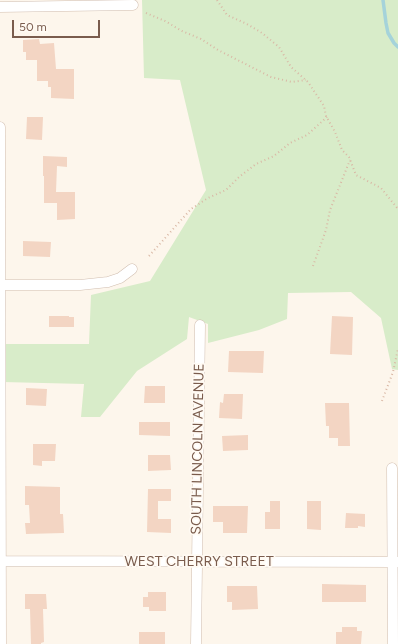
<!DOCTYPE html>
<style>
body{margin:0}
#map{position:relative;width:398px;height:644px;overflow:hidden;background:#fdf6ec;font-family:Figtree,sans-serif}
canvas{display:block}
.scale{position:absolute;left:12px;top:20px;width:88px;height:18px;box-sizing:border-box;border:2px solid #7a5c4d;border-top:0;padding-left:5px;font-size:12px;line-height:14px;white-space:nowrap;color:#7a5c4d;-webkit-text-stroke:3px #fffaf3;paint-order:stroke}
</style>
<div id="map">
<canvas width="398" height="644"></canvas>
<div class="scale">50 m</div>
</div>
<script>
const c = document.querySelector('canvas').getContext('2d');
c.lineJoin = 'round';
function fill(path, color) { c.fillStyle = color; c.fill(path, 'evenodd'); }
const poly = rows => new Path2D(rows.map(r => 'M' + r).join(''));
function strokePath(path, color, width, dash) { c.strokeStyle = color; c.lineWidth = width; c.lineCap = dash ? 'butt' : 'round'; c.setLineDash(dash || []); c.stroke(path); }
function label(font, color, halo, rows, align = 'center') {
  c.font = font + ' Figtree,sans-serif'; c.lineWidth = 3.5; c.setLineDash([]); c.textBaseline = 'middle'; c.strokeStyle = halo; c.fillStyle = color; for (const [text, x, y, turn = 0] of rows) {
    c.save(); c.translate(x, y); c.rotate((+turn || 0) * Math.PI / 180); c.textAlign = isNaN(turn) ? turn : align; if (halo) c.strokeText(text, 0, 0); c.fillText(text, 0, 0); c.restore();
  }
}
fill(poly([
 [142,0,398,0,398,370,392,369,381,318,351,292,288,293,287,319,259,330,208,343,208,324,189,317,187,339,137,371,100,417,81,417,84,384,3,382,3,344,89,344,91,295,150,281,206,190,180,80,144,78]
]), '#d8ecc9');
strokePath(poly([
 [383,0,386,23,388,33,394,43,398,47]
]), '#a5d3da', 3.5);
fill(poly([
 [39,39,40,44,54,43,56,69,74,69,74,99,51,98,51,87,48,87,48,81,37,81,37,60,26,60,26,52,23,52,23,40],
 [27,117,43,117,42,140,26,139],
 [43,156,67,157,67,167,57,166,56,192,75,192,75,219,57,220,57,203,44,203,44,176,43,176],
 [23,241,51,242,50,257,23,256],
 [49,316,69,316,69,317,74,317,74,327,49,327],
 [332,316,353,317,352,355,330,354],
 [229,351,264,351,263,373,228,372],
 [145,386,165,386,165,403,144,403],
 [26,388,47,389,46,406,26,405],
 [224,394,243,394,242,419,219,418,220,402,223,403],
 [325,403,349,403,350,446,338,446,338,438,329,438,329,426,326,426],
 [139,422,170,422,170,436,139,435],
 [248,435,248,450,223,451,222,436],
 [33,444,56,444,55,461,42,461,42,466,33,465],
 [148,455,170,455,171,470,148,471],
 [25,486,60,487,60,514,63,514,64,533,26,534,25,523,30,523,29,505,25,505],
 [148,489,171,489,171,501,158,501,158,519,171,519,171,533,147,532],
 [270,501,280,501,280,529,265,529,265,512,270,512],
 [307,501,321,501,321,530,307,529],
 [213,506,248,506,247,533,223,533,223,522,213,522],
 [346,513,365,514,365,527,358,526,358,528,345,528],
 [322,584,366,585,366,602,322,602],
 [227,586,257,586,258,609,232,610,232,602,227,602],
 [148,592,166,592,166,611,149,611,149,607,143,607,143,597,148,597],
 [25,594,46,594,47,609,43,609,44,642,41,643,41,644,31,644,30,609,25,609],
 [342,627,357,627,357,631,362,631,361,644,336,644,336,632,342,632],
 [139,632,165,632,165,644,139,644]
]), '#f3d5c3');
const minor = poly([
 [0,7,133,5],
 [0,127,1,644],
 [0,285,80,285,108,282,120,278,132,269],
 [392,468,393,644],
 [0,561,398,562],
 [196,644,200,325]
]);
strokePath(minor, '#d1beb0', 11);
strokePath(poly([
 [217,0,227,15,247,24,262,33,279,47,291,67,308,82,324,106,326,116,335,132,342,150,349,157,356,175,381,188,398,209],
 [146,13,165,21,182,31,201,39,218,50,271,77,292,82,306,80],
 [149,256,191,209,208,198,226,190,239,177,256,164,274,156,290,143,307,135,327,117],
 [313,266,326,230,330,210,350,160],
 [382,401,393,372,398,349]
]), '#d9b8a5', 2, [1, 3]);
strokePath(minor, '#fff', 10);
label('14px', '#7a5c4d', '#fffaf3', [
 ["SOUTH LINCOLN AVENUE",198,449,-89],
 ["WEST CHERRY STREET",199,562]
]);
</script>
